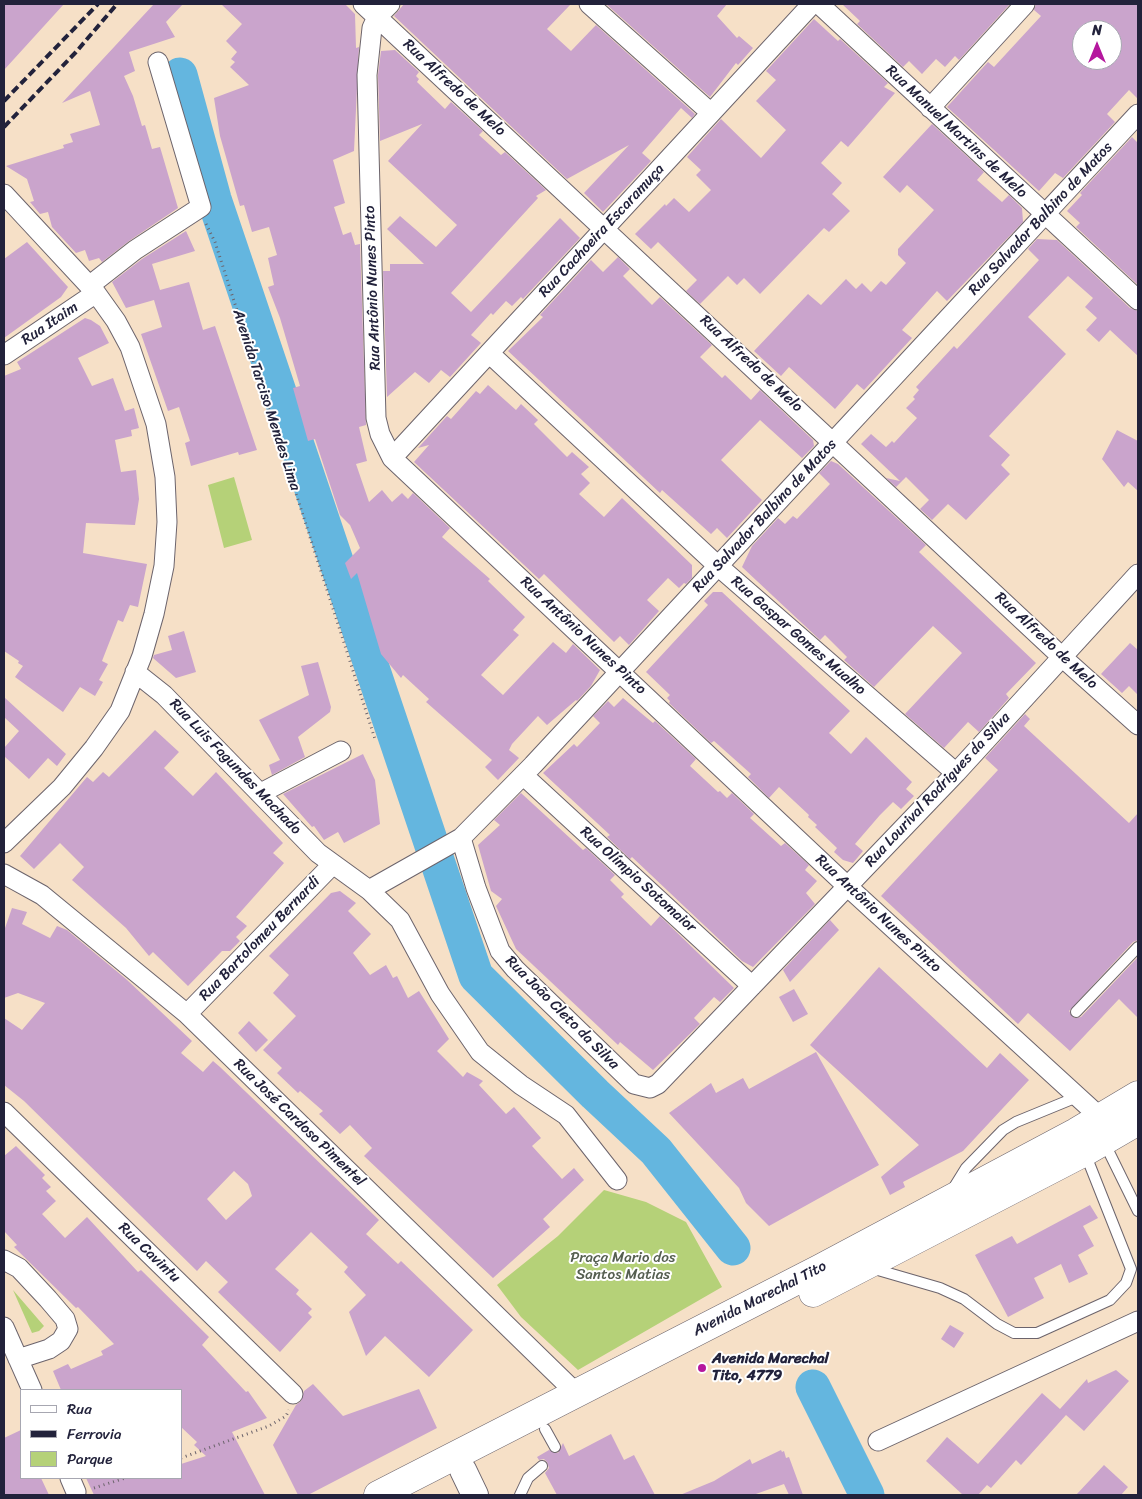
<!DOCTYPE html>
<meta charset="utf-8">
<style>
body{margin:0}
#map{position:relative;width:1142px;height:1499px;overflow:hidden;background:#f6e0c7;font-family:Sriracha,sans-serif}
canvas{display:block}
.frame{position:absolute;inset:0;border:5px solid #22223b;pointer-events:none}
.legend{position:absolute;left:20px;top:1389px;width:162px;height:90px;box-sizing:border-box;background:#fff;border:1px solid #a7a7b1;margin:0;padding:6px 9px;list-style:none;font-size:15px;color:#22223b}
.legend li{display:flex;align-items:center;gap:10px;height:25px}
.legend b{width:25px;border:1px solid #a7a7b1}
.north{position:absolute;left:1072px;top:20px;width:50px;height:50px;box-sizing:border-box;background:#fff;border:1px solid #a7a7b1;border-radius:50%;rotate:0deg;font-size:14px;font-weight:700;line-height:20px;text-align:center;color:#22223b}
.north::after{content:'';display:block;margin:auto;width:18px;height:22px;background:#b5179e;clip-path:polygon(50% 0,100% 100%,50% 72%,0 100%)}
</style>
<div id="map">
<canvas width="1142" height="1499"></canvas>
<div class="frame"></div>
<ul class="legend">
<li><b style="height:6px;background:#fff"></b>Rua</li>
<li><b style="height:6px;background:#22223b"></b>Ferrovia</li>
<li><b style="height:14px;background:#b5d178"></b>Parque</li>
</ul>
<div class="north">N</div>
</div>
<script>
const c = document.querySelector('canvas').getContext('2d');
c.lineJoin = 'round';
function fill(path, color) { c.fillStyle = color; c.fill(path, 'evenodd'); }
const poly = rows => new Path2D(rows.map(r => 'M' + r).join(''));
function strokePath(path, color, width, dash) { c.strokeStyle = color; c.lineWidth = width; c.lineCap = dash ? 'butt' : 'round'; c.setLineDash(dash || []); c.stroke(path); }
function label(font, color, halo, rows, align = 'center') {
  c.font = font + ' Sriracha,sans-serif'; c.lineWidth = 4; c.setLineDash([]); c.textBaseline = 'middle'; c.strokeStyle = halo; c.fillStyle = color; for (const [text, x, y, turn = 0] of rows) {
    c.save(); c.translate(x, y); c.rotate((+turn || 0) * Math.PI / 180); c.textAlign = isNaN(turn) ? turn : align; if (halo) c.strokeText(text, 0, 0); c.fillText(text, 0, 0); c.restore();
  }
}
fill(poly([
 [234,477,252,540,224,548,208,485],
 [604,1190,646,1202,686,1222,722,1287,578,1370,521,1317,497,1285,558,1236],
 [13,1290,44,1326,39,1331,32,1333]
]), '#b5d178');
strokePath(poly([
 [180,75,214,199,476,976,595,1094,656,1151,733,1248],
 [813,1387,867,1495]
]), '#64b6df', 35);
fill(poly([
 [4,4,64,4,4,70],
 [154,4,183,4,166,22,175,37,129,52,135,71,124,76,133,96,142,126,145,125,152,149,160,147,178,208,129,241,102,262,99,258,89,261,85,250,76,253,52,227,48,212,40,214,30,202,34,201,27,179,6,166,64,148,63,145,73,142,70,134,100,125,90,91,62,103],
 [221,4,345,4,355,14,356,48,359,47,354,151,333,160,345,203,334,207,343,235,351,232,355,245,360,244,366,425,359,427,367,461,356,464,369,502,382,490,392,502,402,493,408,499,413,493,450,528,442,537,490,579,488,581,525,617,513,630,519,635,481,675,503,695,553,642,566,653,573,644,600,670,591,686,577,701,576,700,547,725,538,716,512,744,509,750,519,758,498,780,485,767,492,760,426,702,429,699,403,675,401,678,381,654,357,573,351,579,345,563,360,548,350,525,340,515,315,439,308,441,293,388,300,386,280,318,268,287,274,285,268,258,277,255,269,227,252,232,244,205,240,206,220,136,214,98,249,85,230,67,235,62,231,59,237,52,226,41,242,24],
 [404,4,571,4,547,29,571,51,596,25,695,114,692,118,681,108,642,153,651,161,603,212,584,193,629,145,567,179,394,16],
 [606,4,727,4,717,16,737,38,739,36,753,48,738,65,736,63,710,97],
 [842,4,1010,4,959,60,955,56,945,67,936,59,922,74,909,61,903,67,857,24,860,21],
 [1036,4,1138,4,1138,99,1129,90,1107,114,1115,122,1063,178,1055,173,1039,191,947,107,988,62,994,67,1041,16,1034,10],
 [1082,30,1112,30,1112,60,1082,60],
 [814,19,838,41,840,39,888,83,884,87,895,93,848,147,841,141,821,163,842,183,832,194,850,211,829,232,824,228,760,294,744,278,737,285,728,276,700,304,686,291,697,280,658,242,651,249,635,234,665,204,666,206,674,198,689,212,711,190,696,175,701,170,687,157,721,119,761,158,786,130,756,101,776,80,766,71],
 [395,50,419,72,416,76,419,79,417,82,445,109,451,102,483,131,479,135,501,155,505,152,546,190,536,196,538,198,451,293,471,312,560,218,580,238,523,299,521,297,512,306,506,301,493,315,491,313,471,335,481,343,450,377,441,370,429,383,415,372,387,397,383,271,390,271,390,264,424,264,387,229,400,216,436,247,457,225,388,161,422,124,380,141,378,75,381,51],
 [932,124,984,172,977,180,1002,202,1009,195,1022,208,1023,222,947,301,937,291,902,330,912,338,864,390,857,384,835,409,789,367,781,376,754,351,808,294,821,305,846,279,856,289,862,283,871,292,881,281,886,285,906,263,898,255,898,249,934,210,907,185,900,193,883,177],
 [1132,137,1138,143,1138,285,1076,227,1080,223,1067,211,1082,195,1080,193],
 [186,231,195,251,152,264,160,290,189,282,203,330,215,326,257,450,239,455,238,452,191,466,185,443,190,441,179,407,168,411,141,334,162,327,154,300,126,308,112,282,142,259],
 [1037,239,1057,240,1130,308,1138,311,1138,356,1110,330,1099,342,1086,330,1097,318,1085,307,1093,298,1068,276,1028,317,1066,354,989,436,1010,455,1001,465,1010,474,966,520,948,504,932,520,920,509,929,500,906,477,896,487,886,478,900,481,861,444,871,434,886,447,892,441,894,443,917,418,906,408,915,399,913,397,919,390,916,387,954,346,957,349,1039,260,1028,249],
 [27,242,68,287,61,297,4,338,4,259],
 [618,257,630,269,623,276,652,305,660,297,712,345,700,357,722,378,725,375,751,400,760,390,813,440,814,446,802,458,760,420,721,460,762,500,727,538,717,528,711,534,662,490,660,493,508,351,543,317,540,315,591,260,603,272],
 [85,318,91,320,100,326,109,343,78,358,92,386,113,378,125,411,134,408,139,428,131,430,132,436,115,440,121,472,136,470,139,499,135,525,86,523,83,553,147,564,138,607,130,605,123,622,118,620,102,661,108,664,99,680,103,682,95,696,80,687,63,712,15,677,23,666,18,663,19,661,4,651,4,376,21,369,17,362],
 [488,385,516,410,521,404,538,420,534,424,567,457,572,452,589,467,581,474,590,483,579,494,604,517,622,498,692,565,692,578,686,584,684,583,679,588,668,578,647,600,659,611,629,645,620,636,614,642,544,574,539,579,414,462,429,445,418,448,447,416,451,419,476,391,480,394],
 [1117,430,1138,441,1138,491,1128,482,1124,487,1102,459],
 [831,461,838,464,926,545,919,552,1036,663,1006,694,1009,698,979,732,968,722,944,748,905,714,962,653,933,626,874,687,844,660,847,657,825,635,820,640,742,567,752,546,778,518,785,524,793,516,797,519,830,484,819,473],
 [713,592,722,592,850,711,829,733,851,754,866,737,912,782,906,789,914,796,901,809,893,802,880,815,855,844,863,851,853,863,843,860,834,852,837,848,815,827,817,825,808,817,809,815,779,787,769,798,748,777,751,774,714,741,711,743,669,703,670,701,667,698,670,695,646,672,708,605,704,601],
 [184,631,196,672,176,678,153,658,154,655,172,650,168,636],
 [1130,643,1138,650,1138,695,1129,686,1122,693,1101,674],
 [318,662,331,707,330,712,298,737,305,757,272,775,269,765,280,760,259,720,309,695,301,666],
 [4,697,66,754,57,766,48,758,29,779,4,756,4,748,19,731,4,717],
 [623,698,653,723,655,721,696,759,690,766,718,792,720,791,727,798,732,793,754,814,750,818,781,846,785,843,809,865,805,870,817,881,806,893,815,904,753,967,742,961,632,857,630,859,607,837,610,835,543,773,574,744,577,747,600,723,593,716,608,701,614,707],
 [1025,714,1030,719,1024,726,1129,823,1138,813,1138,940,1133,942,1069,1011,1074,1018,1081,1017,1138,957,1138,1018,1119,999,1070,1051,1028,1013,1018,1024,881,896,998,770,985,758],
 [155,730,179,752,164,768,193,796,216,772,283,843,273,853,284,863,236,917,247,926,236,937,240,941,230,951,222,951,188,986,153,952,149,956,126,928,72,880,84,867,60,843,34,869,20,856,87,777,93,782,103,772,109,777],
 [363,754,375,780,380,824,344,843,338,832,324,840,314,826,312,827,283,794],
 [521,793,583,850,586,848,615,875,610,880,624,894,621,897,651,926,660,916,734,988,720,1002,714,997,694,1018,700,1024,653,1070,620,1042,618,1045,516,949,496,906,502,899,491,891,478,845,500,825,494,820],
 [340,891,356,903,348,911,371,934,353,953,370,975,386,965,393,978,397,976,408,998,419,991,449,1039,437,1051,463,1077,467,1072,483,1081,479,1085,506,1114,514,1107,541,1138,532,1146,562,1179,574,1168,584,1180,543,1219,550,1227,493,1278,364,1156,372,1148,350,1125,340,1134,319,1114,323,1111,300,1091,298,1093,277,1073,282,1068,263,1050,296,1016,273,993,289,975,269,956,331,893],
 [12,908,27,912,22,924,50,938,57,926,67,930,126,979,192,1041,181,1053,203,1072,213,1061,220,1067,379,1220,366,1234,398,1264,401,1261,473,1330,429,1377,385,1336,366,1356,349,1312,366,1295,344,1272,348,1267,311,1232,275,1269,299,1290,296,1294,312,1309,308,1313,312,1317,280,1352,218,1292,228,1282,206,1261,197,1271,24,1101,4,1085,4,1018,22,1030,45,1003,18,993,4,998,4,931],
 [234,1171,248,1184,252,1196,226,1220,207,1199],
 [830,920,839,930,790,982,783,970],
 [879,967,987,1068,1000,1053,1029,1080,963,1151,903,1182,905,1187,890,1195,881,1177,919,1145,810,1045],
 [794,989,808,1014,793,1022,779,997],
 [249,1021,268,1040,256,1052,238,1033],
 [816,1052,879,1165,769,1226,746,1203,739,1188,669,1113,711,1083,716,1093,743,1078,749,1089],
 [16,1146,45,1175,42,1178,51,1187,46,1191,56,1201,42,1214,65,1238,87,1217,138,1272,141,1270,209,1337,202,1345,246,1392,248,1391,267,1418,232,1432,265,1495,94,1495,86,1478,181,1478,181,1464,206,1456,194,1445,197,1442,181,1427,181,1390,61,1390,53,1371,68,1364,71,1369,103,1355,101,1351,114,1344,78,1307,76,1308,14,1247,17,1245,4,1231,4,1156],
 [1090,1205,1098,1218,1083,1226,1094,1246,1078,1255,1088,1274,1069,1283,1061,1264,1034,1278,1044,1298,1008,1317,975,1255,1012,1236,1017,1244],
 [950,1325,964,1333,954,1348,941,1339],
 [1116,1370,1129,1381,1084,1431,1066,1415,1021,1465,1016,1460,991,1488,987,1485,978,1495,963,1495,926,1461,947,1437,978,1464,1042,1393,1060,1409,1087,1379,1088,1383],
 [313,1384,343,1416,419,1389,437,1428,308,1495,298,1495,273,1445,296,1405,301,1401,304,1391],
 [21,1430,21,1478,41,1478,49,1495,4,1495,4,1438],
 [611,1434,624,1460,634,1455,655,1495,557,1495,545,1473,549,1468,547,1462,544,1459,539,1460,537,1457,549,1450,558,1453,563,1443,569,1456],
 [781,1450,782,1452,784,1451,786,1458,789,1457,803,1495,789,1495,784,1484,753,1495,680,1495,714,1481,750,1459,752,1464],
 [1104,1465,1128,1487,1121,1495,1076,1495]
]), '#caa4cc');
const lane = poly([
 [1076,1012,1138,947],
 [1104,1142,1138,1211],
 [953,1189,966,1168,1003,1130,1016,1122,1077,1097],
 [871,1268,940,1288,964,1299,997,1324,1014,1333,1037,1333,1110,1300,1126,1283,1131,1269,1085,1153],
 [545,1429,555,1447],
 [520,1495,528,1478,542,1466]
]);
const street = poly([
 [363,4,1062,657,1138,725],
 [390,4,377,17,372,28,367,75,376,418,380,434,392,458,847,886,1101,1118],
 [589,4,711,113],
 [819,4,1138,300],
 [930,108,1025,4],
 [4,194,96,293,116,321,130,347,156,424,165,477,167,522,164,566,154,614,142,656,120,711,94,748,62,787,4,843],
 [89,286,135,250,201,207,158,62],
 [489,353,718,566,956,773],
 [4,355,96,293],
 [392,458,812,4],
 [135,672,164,695,318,853,369,890,400,920,440,994,480,1052,521,1085,566,1115,617,1180],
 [523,775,752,986],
 [261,793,341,751],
 [461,838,476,888,500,951,515,969,634,1084,650,1088,658,1084,956,773,1138,574],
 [4,874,42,895,187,1014,576,1393],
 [369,890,461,838,533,765,1138,114],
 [187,1014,333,864],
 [4,1112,293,1394],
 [4,1260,19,1268,48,1299,65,1319,68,1329,61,1341,49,1349,18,1359],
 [4,1327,32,1390],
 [878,1441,1138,1321],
 [70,1478,76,1492]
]);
const secondary = poly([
 [463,1470,475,1495]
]);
const primary = poly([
 [813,1293,1085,1152,1138,1121],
 [378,1495,819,1269,1076,1132,1138,1095]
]);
strokePath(lane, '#6c646c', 12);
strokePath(street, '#6c646c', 21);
strokePath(secondary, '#6c646c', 28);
strokePath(primary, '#6c646c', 29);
strokePath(poly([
 [206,224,215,242,375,739],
 [181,1458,269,1426,286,1416,289,1410],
 [94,1488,125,1478]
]), '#6c646c', 3, [1, 4]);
strokePath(lane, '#fff', 10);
strokePath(street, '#fff', 19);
strokePath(secondary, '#fff', 26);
strokePath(primary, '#fff', 28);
strokePath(poly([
 [4,101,98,4],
 [4,127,76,52,117,4]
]), '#22223b', 4, [8, 4]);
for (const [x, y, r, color] of [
 [702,1368,5,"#b5179e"]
]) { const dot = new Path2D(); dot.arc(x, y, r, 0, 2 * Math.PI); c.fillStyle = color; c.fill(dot); strokePath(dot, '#fff', 2); }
label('15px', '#22223b', '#fff', [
 ["Rua Alfredo de Melo",454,88,43],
 ["Rua Manuel Martins de Melo",956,132,43],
 ["Rua Salvador Balbino de Matos",1041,219,-47],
 ["Rua Cachoeira Escaramuça",602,231,-47],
 ["Rua Antônio Nunes Pinto",373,288,-92],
 ["Rua Itaim",50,324,-34],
 ["Rua Alfredo de Melo",751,364,43],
 ["Avenida Tarciso Mendes Lima",266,400,72],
 ["Rua Salvador Balbino de Matos",765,516,-47],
 ["Rua Antônio Nunes Pinto",583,636,43],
 ["Rua Gaspar Gomes Mualho",798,636,41],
 ["Rua Alfredo de Melo",1046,641,43],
 ["Rua Luis Fagundes Machado",235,767,46],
 ["Rua Lourival Rodrigues da Silva",938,790,-47],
 ["Rua Olímpio Sotomaior",638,880,42],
 ["Rua Antônio Nunes Pinto",878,914,43],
 ["Rua Bartolomeu Bernardi",260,939,-46],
 ["Rua João Cleto da Silva",562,1013,45],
 ["Rua José Cardoso Pimentel",299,1123,44],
 ["Rua Cavintu",149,1253,44],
 ["Avenida Marechal Tito",760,1299,-27]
]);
label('15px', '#555f50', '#fff', [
 ["Praça Mario dos",623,1258],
 ["Santos Matias",623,1275]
]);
label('bold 15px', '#22223b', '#fff', [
 ["Avenida Marechal",712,1359],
 ["Tito, 4779",712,1376]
], 'left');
</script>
